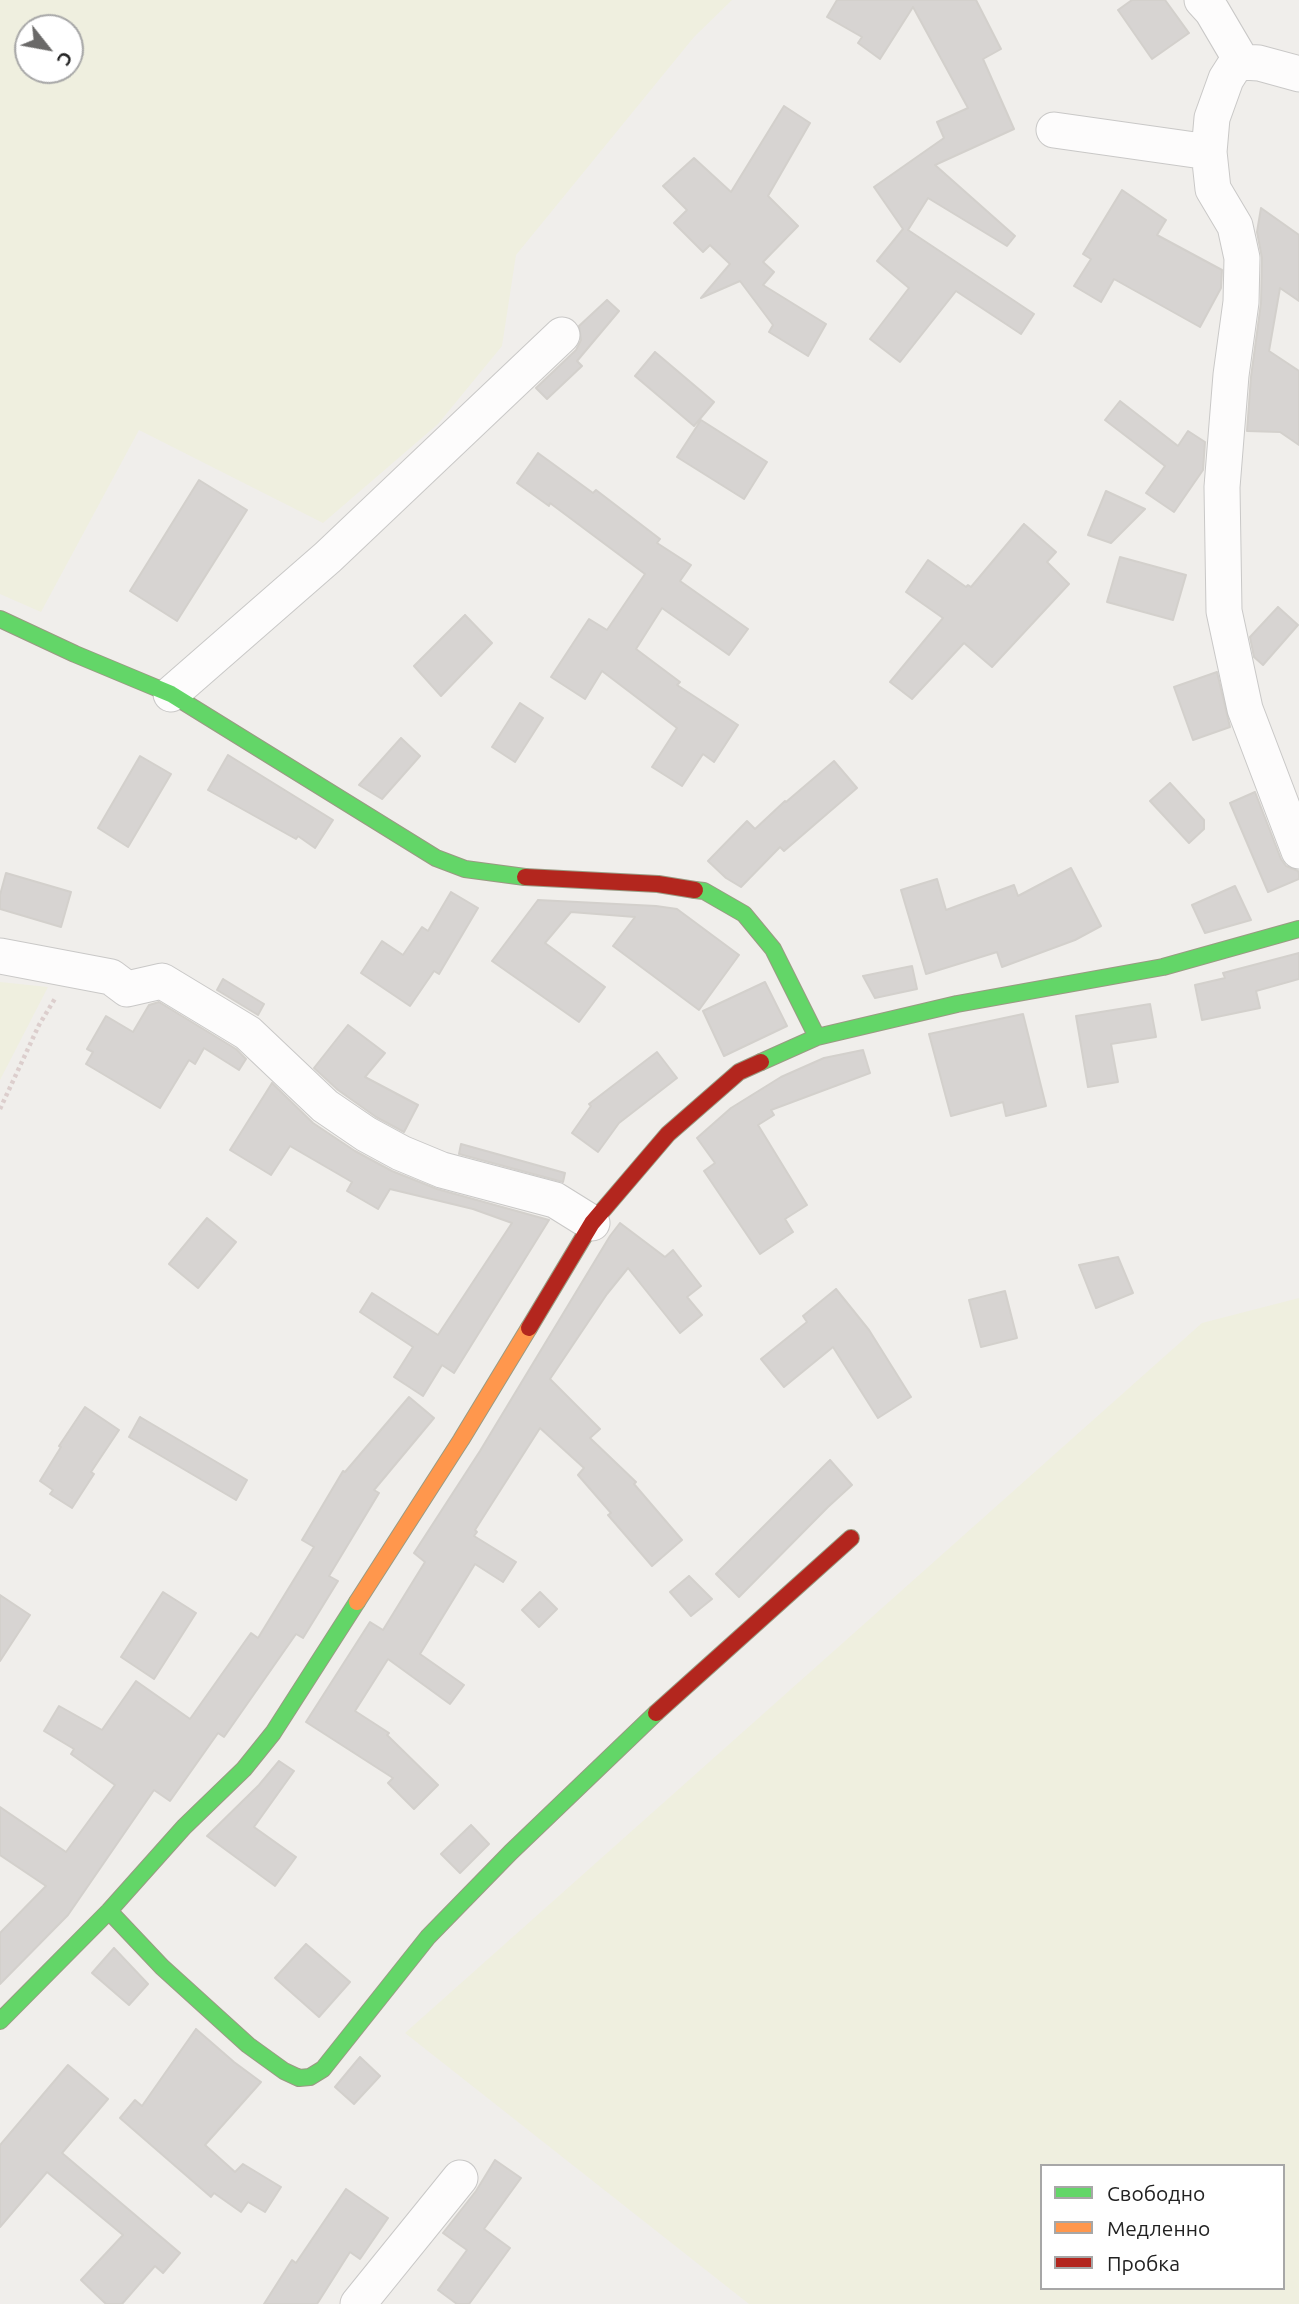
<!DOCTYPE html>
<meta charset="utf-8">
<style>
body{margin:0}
#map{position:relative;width:1299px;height:2304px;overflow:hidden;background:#f0eeeb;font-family:Ubuntu,sans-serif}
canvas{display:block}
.legend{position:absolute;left:1040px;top:2164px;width:245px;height:126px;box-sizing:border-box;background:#fff;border:2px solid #a7a7a7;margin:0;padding:9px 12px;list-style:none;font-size:21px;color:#222}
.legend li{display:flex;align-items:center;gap:14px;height:35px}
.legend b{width:35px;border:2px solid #a7a7a7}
.north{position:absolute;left:14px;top:14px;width:70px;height:70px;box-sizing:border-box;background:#fff;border:2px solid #a7a7a7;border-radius:50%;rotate:121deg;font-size:19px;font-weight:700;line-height:28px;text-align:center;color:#222}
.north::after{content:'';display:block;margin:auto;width:24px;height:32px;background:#6a6968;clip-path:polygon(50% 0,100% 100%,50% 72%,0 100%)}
</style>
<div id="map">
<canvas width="1299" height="2304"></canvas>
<ul class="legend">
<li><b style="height:9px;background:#63d668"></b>Свободно</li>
<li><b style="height:9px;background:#ff974d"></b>Медленно</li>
<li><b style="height:9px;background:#b3261e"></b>Пробка</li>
</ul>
<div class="north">С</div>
</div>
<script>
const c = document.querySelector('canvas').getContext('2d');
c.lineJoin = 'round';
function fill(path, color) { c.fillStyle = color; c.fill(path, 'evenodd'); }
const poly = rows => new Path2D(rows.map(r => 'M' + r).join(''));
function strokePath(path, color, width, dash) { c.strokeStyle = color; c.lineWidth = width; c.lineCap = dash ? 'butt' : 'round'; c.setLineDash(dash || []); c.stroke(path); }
fill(poly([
 [0,0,732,0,694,37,516,255,502,346,438,424,323,523,139,430,41,612,0,594],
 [28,28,70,28,70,70,28,70],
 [0,982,48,987,0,1080],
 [1299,1298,1299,2304,749,2304,405,2033,1202,1323],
 [1042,2166,1283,2166,1283,2288,1042,2288]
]), '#efefdf');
const building = poly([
 [837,0,976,0,1001,49,983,59,1014,129,935,165,1015,236,1007,246,928,198,908,230,1034,314,1021,334,956,291,900,362,870,339,909,288,877,261,903,229,874,187,944,138,937,122,968,108,913,7,880,59,858,43,862,37,827,17,837,0],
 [1132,0,1165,0,1189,33,1152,59,1118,10,1132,0],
 [784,106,810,123,768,196,798,226,763,262,774,272,763,285,826,324,808,356,769,332,773,325,740,281,701,298,730,264,710,245,703,252,674,223,687,210,663,186,694,158,731,192,784,106],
 [1122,190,1166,220,1157,235,1222,270,1221,288,1200,327,1114,279,1101,302,1074,286,1091,259,1083,254,1122,190],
 [1261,208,1299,235,1299,301,1280,288,1269,351,1299,371,1299,445,1280,432,1247,431,1251,377,1261,303,1262,258,1257,232,1261,208],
 [607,300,619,311,577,361,582,366,547,399,536,388,576,350,581,340,579,326,607,300],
 [655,352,714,402,694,426,635,376,655,352],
 [1120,401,1178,446,1188,431,1205,442,1203,470,1174,512,1146,493,1165,466,1105,420,1120,401],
 [701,420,767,462,744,499,677,457,701,420],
 [538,453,593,493,596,490,660,539,657,543,691,565,680,581,748,629,729,655,662,608,636,649,680,682,677,685,738,725,714,762,703,754,682,786,652,767,677,728,602,671,585,699,551,677,589,619,607,630,645,574,550,503,549,506,517,483,538,453],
 [199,480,247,510,177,621,130,591,199,480],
 [1106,491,1145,509,1111,543,1088,535,1106,491],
 [1024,524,1056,552,1047,562,1069,584,992,667,964,643,912,699,890,682,943,618,906,592,928,560,966,587,968,585,971,587,1024,524],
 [1120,557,1186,575,1173,620,1107,602,1120,557],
 [1278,607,1298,625,1263,665,1254,657,1250,637,1278,607],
 [465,615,492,643,441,696,414,666,465,615],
 [1217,672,1230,727,1193,740,1174,687,1217,672],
 [520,703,543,718,515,762,492,747,520,703],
 [401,738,420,756,382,799,359,785,401,738],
 [228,755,333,820,315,848,298,836,296,839,208,790,228,755],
 [140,756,171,774,128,847,98,828,140,756],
 [834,761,857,788,784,851,780,847,741,887,726,878,708,861,747,821,755,829,785,801,786,802,834,761],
 [1170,783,1204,820,1204,829,1189,843,1150,801,1170,783],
 [1255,792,1281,859,1286,866,1298,871,1299,874,1299,879,1268,892,1230,803,1255,792],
 [1071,868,1101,926,1075,940,1002,967,997,952,926,974,901,890,937,879,946,910,1014,885,1018,896,1071,868],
 [6,873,71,892,61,927,0,909,0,895,6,873],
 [1235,886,1251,920,1205,933,1192,905,1235,886],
 [451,892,478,908,439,974,434,971,410,1006,361,973,382,941,403,955,422,927,428,931,451,892],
 [538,900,656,906,677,909,739,955,699,1010,613,946,635,917,571,912,545,943,605,987,579,1022,492,961,538,900],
 [1299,953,1299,979,1256,991,1260,1008,1202,1020,1195,985,1225,978,1223,973,1299,953],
 [912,966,917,989,875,998,863,976,912,966],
 [223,979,264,1004,258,1015,217,990,223,979],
 [765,982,787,1026,724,1056,703,1011,765,982],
 [159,1002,236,1049,246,1059,239,1070,204,1048,195,1064,189,1060,160,1108,86,1064,93,1052,87,1049,106,1016,133,1032,149,1005,159,1002],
 [1150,1004,1156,1037,1111,1044,1118,1082,1088,1087,1076,1016,1150,1004],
 [1023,1014,1046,1106,1006,1116,1003,1102,951,1116,929,1034,1023,1014],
 [348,1025,385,1053,365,1077,418,1105,404,1132,376,1117,338,1090,314,1068,348,1025],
 [863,1050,870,1073,771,1110,774,1115,758,1125,807,1205,785,1219,793,1232,760,1254,704,1171,715,1163,697,1138,731,1108,781,1077,824,1058,863,1050],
 [657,1052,677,1078,619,1123,598,1152,572,1133,591,1106,589,1104,657,1052],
 [272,1083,313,1123,355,1151,392,1171,437,1189,549,1220,454,1373,442,1365,423,1396,394,1377,413,1347,360,1312,372,1293,438,1335,512,1223,473,1209,390,1189,378,1209,347,1191,352,1182,290,1146,271,1175,230,1150,272,1083],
 [461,1144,565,1173,563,1182,459,1154,461,1144],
 [207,1218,236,1242,198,1288,169,1264,207,1218],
 [620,1223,665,1257,673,1250,701,1286,687,1297,702,1315,680,1333,628,1268,607,1294,550,1379,600,1429,590,1438,636,1482,634,1484,682,1540,652,1566,608,1515,611,1513,578,1475,584,1468,540,1428,475,1530,477,1532,474,1536,516,1562,503,1582,475,1564,420,1654,464,1685,450,1704,388,1659,355,1711,389,1733,387,1735,438,1785,414,1809,388,1783,393,1778,306,1722,370,1622,383,1630,425,1562,414,1553,480,1451,610,1236,620,1223],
 [1118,1257,1133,1293,1096,1308,1079,1265,1118,1257],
 [836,1289,869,1330,911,1397,878,1418,833,1347,784,1387,761,1359,807,1322,803,1316,836,1289],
 [1005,1291,1017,1338,981,1347,969,1300,1005,1291],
 [409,1397,434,1418,374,1490,379,1493,329,1576,338,1581,303,1638,296,1634,224,1737,218,1733,170,1801,154,1790,68,1915,0,1984,0,1933,46,1886,0,1855,0,1807,66,1852,115,1785,71,1754,74,1749,44,1731,59,1706,102,1730,136,1681,190,1719,251,1633,258,1638,314,1547,302,1540,343,1471,345,1472,409,1397],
 [85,1407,119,1430,91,1472,94,1474,72,1508,50,1494,53,1490,40,1481,61,1447,59,1446,85,1407],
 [140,1417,247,1480,236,1500,129,1437,140,1417],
 [830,1460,852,1485,828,1507,739,1597,716,1574,830,1460],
 [689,1576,712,1599,691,1616,670,1592,689,1576],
 [163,1592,196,1613,154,1679,121,1657,163,1592],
 [540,1592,557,1609,539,1627,522,1610,540,1592],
 [0,1595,30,1615,0,1661,0,1595],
 [279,1761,294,1771,254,1827,296,1857,275,1886,207,1836,259,1785,279,1761],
 [471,1825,489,1844,460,1873,441,1854,471,1825],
 [306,1944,350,1982,319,2017,275,1978,306,1944],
 [114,1948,148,1984,129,2005,92,1973,114,1948],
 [196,2029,234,2062,261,2082,205,2145,235,2172,243,2164,281,2187,265,2212,248,2202,241,2212,214,2193,211,2197,120,2118,135,2100,142,2106,196,2029],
 [360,2057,380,2076,354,2104,335,2087,360,2057],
 [68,2065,108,2099,62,2153,180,2253,163,2273,155,2266,122,2304,106,2304,81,2280,123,2235,47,2172,0,2227,0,2145,68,2065],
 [495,2160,521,2178,484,2229,510,2248,469,2304,457,2304,438,2290,467,2250,443,2233,476,2191,495,2160],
 [346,2189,388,2218,360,2259,350,2252,317,2304,264,2304,292,2260,296,2263,346,2189]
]);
fill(building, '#d7d4d2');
strokePath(building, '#d3d0cc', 2);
const street = poly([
 [1202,0,1212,11,1242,62],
 [1299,74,1259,63,1242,62,1233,68,1226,79,1212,118,1209,152,1213,189,1235,226,1242,258,1241,302,1231,375,1222,487,1224,611,1245,709,1299,851],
 [1054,130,1209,152],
 [171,694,328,557,562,335],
 [0,956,111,977,127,989,162,981,248,1033,325,1106,366,1134,401,1153,442,1170,555,1200,592,1223],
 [358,2304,460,2178]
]);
const fast = poly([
 [0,619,75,654,171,694,436,858,465,869,525,877],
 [695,890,704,891,744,914,773,949,817,1037],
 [761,1062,817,1037,957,1004,1163,967,1299,929],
 [109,1911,162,1967,248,2045,284,2071,299,2078,310,2077,323,2069,428,1937,511,1852,656,1713],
 [0,2021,109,1911,184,1827,244,1769,273,1733,357,1602]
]);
const slow = poly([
 [357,1602,461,1440,529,1328]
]);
const jam = poly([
 [525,877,658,884,695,890],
 [529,1328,592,1223,668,1134,739,1072,761,1062],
 [656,1713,851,1538]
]);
strokePath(street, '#c9c8c7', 37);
strokePath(fast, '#999a82', 18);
strokePath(slow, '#999a82', 18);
strokePath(jam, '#999a82', 18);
strokePath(poly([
 [0,1109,39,1025,56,997]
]), '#dccecd', 4.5, [3.5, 3.5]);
strokePath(street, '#fdfcfc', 35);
strokePath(fast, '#63d668', 16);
strokePath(slow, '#ff974d', 16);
strokePath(jam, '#b3261e', 16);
</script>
